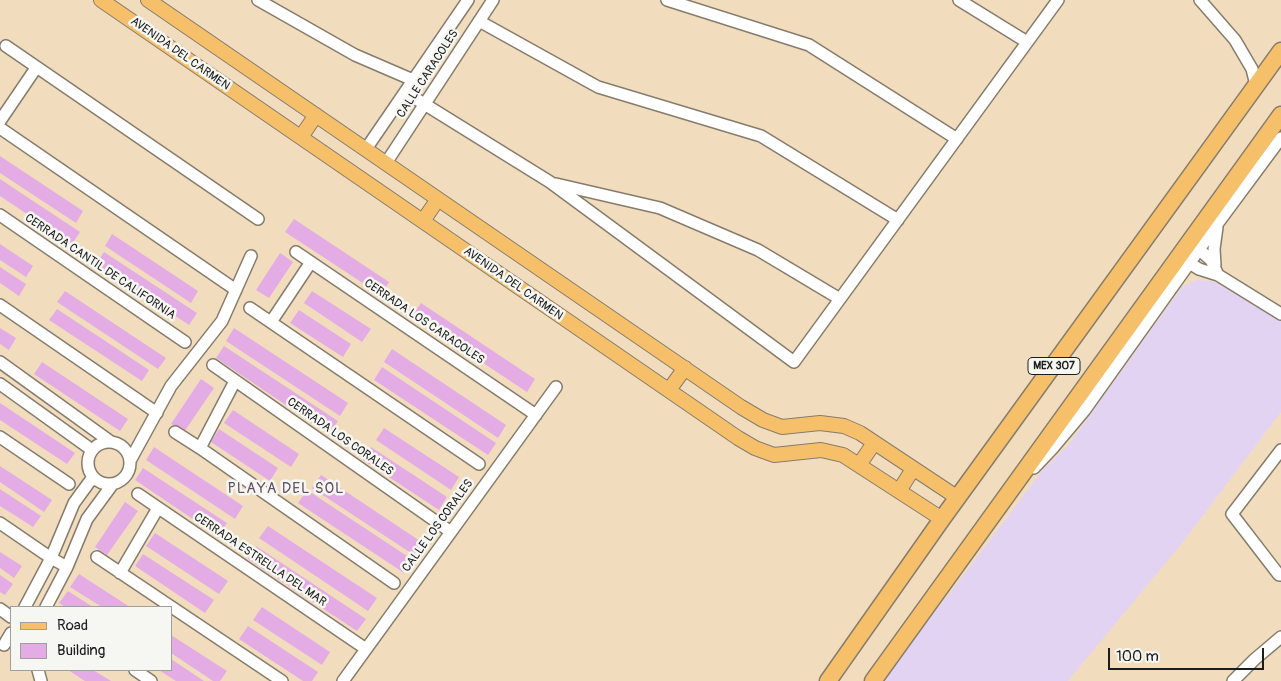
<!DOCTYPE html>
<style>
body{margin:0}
#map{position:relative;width:1281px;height:681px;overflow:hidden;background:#f1ddbd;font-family:Pangolin,sans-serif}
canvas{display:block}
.legend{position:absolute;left:10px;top:606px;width:162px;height:65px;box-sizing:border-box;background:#f6f6f2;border:1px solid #9f9f9c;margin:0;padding:6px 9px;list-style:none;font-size:15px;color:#1c1c1c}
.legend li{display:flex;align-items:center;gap:10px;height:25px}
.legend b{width:25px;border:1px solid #9f9f9c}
.scale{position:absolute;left:1108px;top:648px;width:156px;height:22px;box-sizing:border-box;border:2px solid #1c1c1c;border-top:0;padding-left:6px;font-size:15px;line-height:18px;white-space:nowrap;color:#1c1c1c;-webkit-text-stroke:4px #f6f6f2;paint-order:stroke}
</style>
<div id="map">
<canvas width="1281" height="681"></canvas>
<ul class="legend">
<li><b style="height:6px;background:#f6c06b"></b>Road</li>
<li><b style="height:14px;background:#e3ace4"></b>Building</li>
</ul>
<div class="scale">100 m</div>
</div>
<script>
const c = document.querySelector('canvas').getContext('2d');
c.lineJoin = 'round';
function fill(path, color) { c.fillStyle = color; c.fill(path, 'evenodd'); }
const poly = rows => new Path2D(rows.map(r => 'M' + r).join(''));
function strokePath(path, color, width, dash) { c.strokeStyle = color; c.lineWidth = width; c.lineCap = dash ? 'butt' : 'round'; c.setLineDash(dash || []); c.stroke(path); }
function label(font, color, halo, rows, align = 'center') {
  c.font = font + ' Pangolin,sans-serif'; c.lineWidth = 5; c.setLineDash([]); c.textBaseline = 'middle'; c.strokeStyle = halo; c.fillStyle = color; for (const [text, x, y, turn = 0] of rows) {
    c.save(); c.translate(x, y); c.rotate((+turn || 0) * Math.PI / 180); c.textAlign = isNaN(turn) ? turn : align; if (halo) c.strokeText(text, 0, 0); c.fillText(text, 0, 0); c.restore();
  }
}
fill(poly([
 [1196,280,1213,281,1281,321,1281,412,1183,542,1068,681,878,681,953,589,1042,471,1070,443,1182,287]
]), '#e3d3f2');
fill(poly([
 [0,156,83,211,76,223,0,173],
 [0,179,80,232,72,244,0,196],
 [294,219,389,282,381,295,285,232],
 [112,234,198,291,191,303,105,246],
 [0,244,33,266,26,277,0,260],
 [104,252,197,313,189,325,96,264],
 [280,253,293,262,269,298,256,290],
 [0,267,26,284,19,296,0,283],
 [65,291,166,358,158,369,57,302],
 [312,291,371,329,362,342,304,303],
 [421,303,535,379,527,392,412,316],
 [57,309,149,370,142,381,49,320],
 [299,310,351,344,343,357,290,323],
 [0,328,16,338,9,350,0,344],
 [234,328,348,403,340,416,226,341],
 [224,346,338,421,329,434,216,358],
 [392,349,506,425,498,438,384,362],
 [42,362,128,419,120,431,34,374],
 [382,367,496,443,488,455,374,380],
 [201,379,214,388,184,432,171,424],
 [0,403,75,453,67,464,0,420],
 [233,410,299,454,291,467,224,423],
 [384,428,459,477,451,490,376,440],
 [219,429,278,468,270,481,211,442],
 [154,447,243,506,235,519,146,460],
 [371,447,447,497,439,510,363,460],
 [0,466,52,500,44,512,0,482],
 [143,468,227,523,218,536,135,480],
 [321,475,423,543,414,555,312,488],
 [0,489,41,516,33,527,0,506],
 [307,490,413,560,404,573,298,503],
 [125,502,138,511,107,555,95,547],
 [268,526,377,598,368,611,259,538],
 [155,533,228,581,219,594,146,546],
 [256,546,366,619,357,631,248,559],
 [0,552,22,566,14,578,0,568],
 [143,554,214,600,205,613,135,566],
 [79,574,130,607,102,607,70,587],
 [0,575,13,584,5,595,0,592],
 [68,591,93,607,65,607,59,603],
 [262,607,330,652,322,665,253,620],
 [248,626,318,672,312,681,303,681,239,639],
 [171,635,227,671,220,681,213,681,171,653],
 [171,659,204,681,176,681,159,670,171,670],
 [68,670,93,670,111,681,85,681]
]), '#e3ace4');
const minor = poly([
 [258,0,355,55,413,80],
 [667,0,809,45,957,139],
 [959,0,1027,42],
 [1200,0,1235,40,1252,69,1256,85],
 [479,21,598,87,761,136,898,220],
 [6,46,258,219],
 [405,92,550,182,794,362,1058,0],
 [0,121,36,68],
 [0,128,236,290],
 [366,149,468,0],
 [386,163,493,0],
 [556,184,660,208,758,250,840,299],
 [0,215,185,342],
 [1195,246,1211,260,1218,275],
 [296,252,536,415],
 [1183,259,1199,269,1218,275,1281,314],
 [1215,265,1214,249,1217,227],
 [0,305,157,413],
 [250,308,479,464],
 [271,322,311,262],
 [0,362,111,442],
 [213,365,451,532],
 [0,384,92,450],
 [175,432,200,448,394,583],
 [0,437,69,484],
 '88 463a21 21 0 1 1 42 0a21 21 0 1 1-42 0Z',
 [200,448,235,381],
 [1281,450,1232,514,1279,575,1281,575],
 [131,459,171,386,222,321,251,256],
 [1034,468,1052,449,1084,411,1218,223,1281,138],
 [138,494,366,649],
 [0,523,51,558,67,567],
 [97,557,282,681],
 [120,573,158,508],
 [25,607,51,558,74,503,93,477],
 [46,607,67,567,87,519,112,485],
 [0,609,11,617],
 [4,645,11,633],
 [38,670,41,681],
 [135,670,151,681],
 [343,681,556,387],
 [1233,681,1255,659,1281,637]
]);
const major = poly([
 [101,0,738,438,755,448,774,455,821,450,843,455,942,519],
 [148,0,741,407,763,420,782,427,820,423,844,426,860,433,958,498],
 [301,137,316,115],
 [423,221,438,199],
 [669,390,685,368],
 [859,465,874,443],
 [899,491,913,469]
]);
const highway = poly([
 [828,681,942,519,1281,51],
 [873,681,1281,115]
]);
strokePath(minor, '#867c6c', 14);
strokePath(major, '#867c6c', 16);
strokePath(highway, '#867c6c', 19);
strokePath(minor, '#fff', 11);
strokePath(major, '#f6c06b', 14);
strokePath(highway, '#f6c06b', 16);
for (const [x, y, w] of [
 [1054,366,52]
]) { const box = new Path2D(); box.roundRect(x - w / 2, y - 8.5, w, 17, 4); c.fillStyle = '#f6f6f2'; c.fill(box); strokePath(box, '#1c1c1c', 1); }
label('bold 11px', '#1c1c1c', null, [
 ["MEX 307",1054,366]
]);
label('12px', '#1c1c1c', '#f6f6f2', [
 ["AVENIDA DEL CARMEN",180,54,35],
 ["CALLE CARACOLES",428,74,-57],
 ["CERRADA CANTIL DE CALIFORNIA",100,267,34],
 ["AVENIDA DEL CARMEN",513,284,35],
 ["CERRADA LOS CARACOLES",424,322,34],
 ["CERRADA LOS CORALES",340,437,35],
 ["CALLE LOS CORALES",438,526,-54],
 ["CERRADA ESTRELLA DEL MAR",260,560,34]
]);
c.letterSpacing = '1px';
label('15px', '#624e62', '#f6f6f2', [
 ["PLAYA DEL SOL",286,489]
]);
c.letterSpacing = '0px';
</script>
